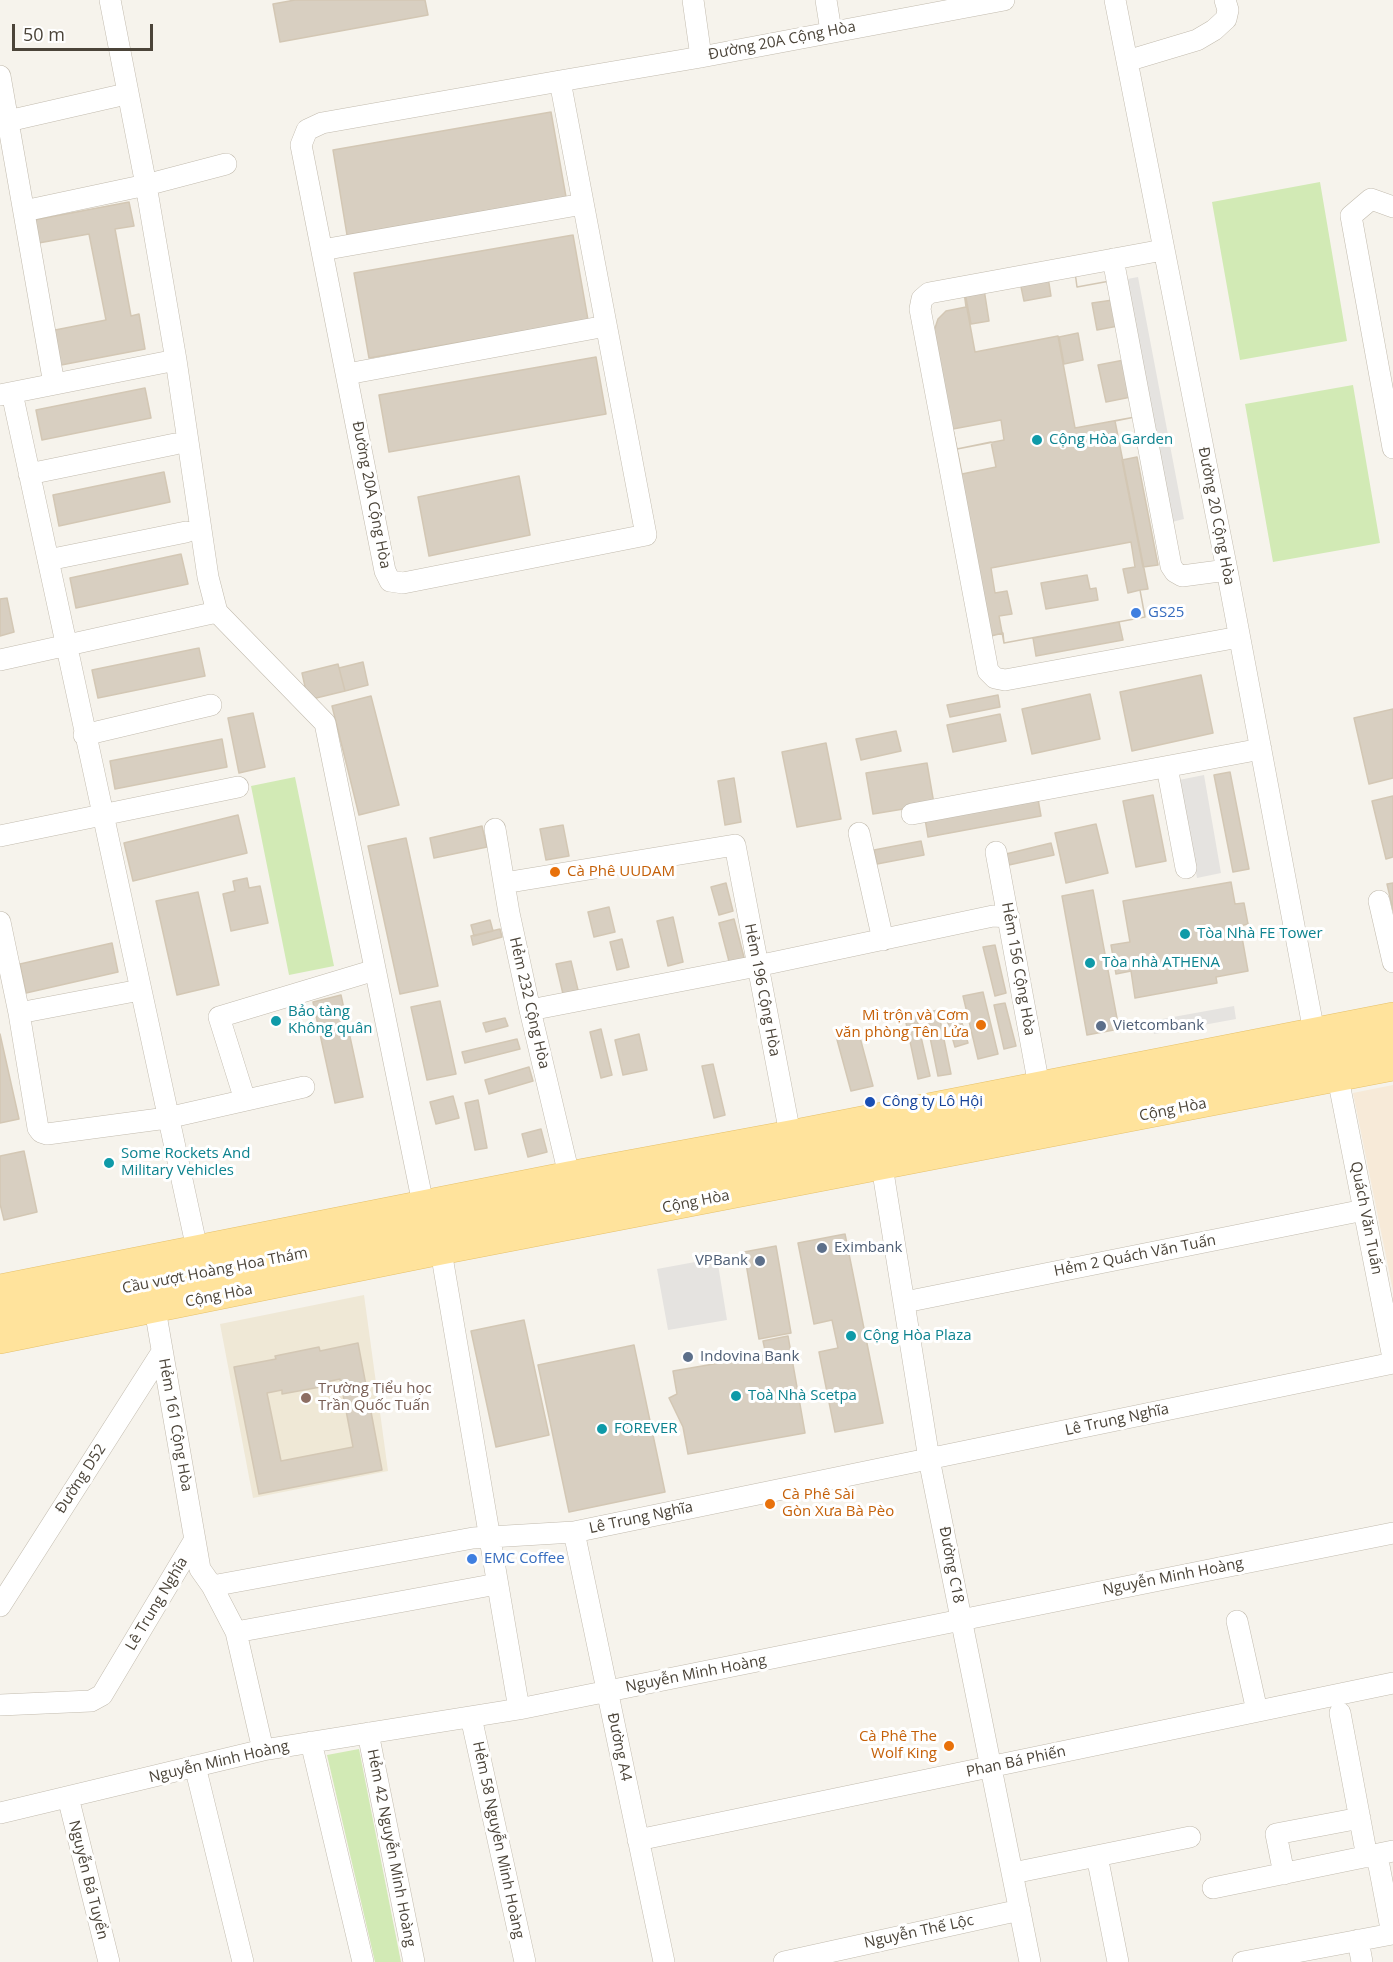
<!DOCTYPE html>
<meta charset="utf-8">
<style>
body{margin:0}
#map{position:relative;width:1393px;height:1962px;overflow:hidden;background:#f6f3ec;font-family:"Open Sans",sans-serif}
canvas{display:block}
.scale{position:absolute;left:12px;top:24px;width:141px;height:27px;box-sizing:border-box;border:3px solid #4b4439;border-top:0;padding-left:8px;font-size:18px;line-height:21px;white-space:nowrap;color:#4b4439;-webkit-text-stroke:4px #fff;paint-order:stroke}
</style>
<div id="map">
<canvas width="1393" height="1962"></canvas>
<div class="scale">50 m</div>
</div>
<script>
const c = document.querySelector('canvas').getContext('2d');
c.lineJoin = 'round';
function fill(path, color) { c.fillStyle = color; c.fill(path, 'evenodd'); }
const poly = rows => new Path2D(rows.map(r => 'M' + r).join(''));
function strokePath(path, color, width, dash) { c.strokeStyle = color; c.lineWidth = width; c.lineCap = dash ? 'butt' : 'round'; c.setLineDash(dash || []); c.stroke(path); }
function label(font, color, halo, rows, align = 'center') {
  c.font = font + ' "Open Sans",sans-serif'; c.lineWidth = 6; c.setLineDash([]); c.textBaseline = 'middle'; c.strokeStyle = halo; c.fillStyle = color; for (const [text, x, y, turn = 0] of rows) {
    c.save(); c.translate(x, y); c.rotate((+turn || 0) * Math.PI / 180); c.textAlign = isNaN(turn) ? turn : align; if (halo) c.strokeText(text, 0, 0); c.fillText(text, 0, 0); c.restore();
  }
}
fill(poly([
 [1393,1085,1393,1291,1353,1093]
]), '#f7ead8');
fill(poly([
 [364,1295,388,1471,253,1498,220,1324]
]), '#efe8d6');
fill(poly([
 [1320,182,1347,341,1240,360,1212,202],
 [1353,385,1380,543,1273,562,1245,404],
 [295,777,334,966,289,975,251,786],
 [359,1749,401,1962,375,1962,327,1755]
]), '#d2eab5');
fill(poly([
 [1138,277,1184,519,1168,523,1122,280],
 [1204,775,1221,873,1197,878,1179,780],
 [1234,1006,1236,1019,1154,1034,1151,1021],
 [717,1258,727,1320,668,1330,657,1269]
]), '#e5e3e0');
const building = poly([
 [295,0,425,0,428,15,280,42,273,4,295,0],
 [551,112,566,197,347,235,333,150,551,112],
 [129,202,134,226,115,229,131,316,139,314,145,349,56,366,50,331,106,320,89,234,33,244,29,221,129,202],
 [573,235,588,320,369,358,354,273,573,235],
 [1075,272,1077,287,1110,281,1135,417,1115,421,1148,589,1140,590,1145,617,1004,643,1003,633,991,636,934,331,938,319,946,311,966,307,964,292,1075,272],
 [1075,272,1077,287,1110,281,1135,417,1075,428,1058,336,975,352,964,292,1075,272],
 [1048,277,1051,296,1024,301,1020,282,1048,277],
 [984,289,989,321,971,324,965,293,984,289],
 [1113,300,1118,326,1097,330,1092,303,1113,300],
 [1078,333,1083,360,1064,364,1059,337,1078,333],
 [596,357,606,414,389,452,379,395,596,357],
 [1124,360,1131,397,1106,402,1098,365,1124,360],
 [145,388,151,418,42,440,36,410,145,388],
 [1001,420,1004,440,957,449,953,429,1001,420],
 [991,442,996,467,962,474,957,449,991,442],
 [1137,457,1158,565,1143,567,1122,460,1137,457],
 [164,472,170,502,59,526,53,495,164,472],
 [519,476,530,535,429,556,418,497,519,476],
 [1131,542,1135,567,1123,569,1128,593,1140,590,1145,617,1004,643,999,616,1012,614,1007,591,995,593,991,568,1131,542],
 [181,554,188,584,76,608,70,578,181,554],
 [1087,575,1090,589,1096,588,1098,600,1046,609,1041,583,1087,575],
 [7,598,14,632,0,636,0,599,7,598],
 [1119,622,1123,640,1036,656,1033,638,1119,622],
 [199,648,205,676,98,698,92,670,199,648],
 [363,662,368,685,345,691,339,668,363,662],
 [338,664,345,691,308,700,302,673,338,664],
 [1201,675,1213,733,1132,751,1120,692,1201,675],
 [1090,694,1100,739,1032,754,1022,709,1090,694],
 [998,695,1000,707,950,717,947,705,998,695],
 [371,696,399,805,359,815,332,706,371,696],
 [1393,709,1393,778,1369,784,1354,718,1393,709],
 [253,713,265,767,239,773,228,718,253,713],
 [1000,714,1006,741,953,752,947,725,1000,714],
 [896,731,901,751,861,760,856,739,896,731],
 [222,739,227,767,115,789,110,761,222,739],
 [826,743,841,819,797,827,782,752,826,743],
 [927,763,934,804,873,814,866,773,927,763],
 [1230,772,1249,869,1233,872,1214,775,1230,772],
 [734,778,741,822,725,825,718,781,734,778],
 [1153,795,1166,861,1136,867,1123,801,1153,795],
 [1393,796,1393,857,1386,859,1372,801,1393,796],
 [1038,799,1041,816,928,837,925,819,1038,799],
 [238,815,247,853,133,881,124,843,238,815],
 [1096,824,1108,873,1066,883,1055,833,1096,824],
 [563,825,569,856,546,860,540,829,563,825],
 [482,826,487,847,434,858,430,838,482,826],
 [406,838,438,986,400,994,368,846,406,838],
 [921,841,924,855,877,864,874,850,921,841],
 [1051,843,1054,855,1009,865,1006,854,1051,843],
 [247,878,249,888,260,886,268,923,231,931,223,894,235,891,233,881,247,878],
 [1231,882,1235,904,1244,903,1248,924,1240,926,1248,971,1216,977,1217,983,1135,998,1131,971,1116,974,1111,945,1130,942,1123,901,1231,882],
 [726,883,733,911,719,915,711,887,726,883],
 [1393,883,1393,910,1387,884,1393,883],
 [1093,890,1119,1029,1087,1035,1062,896,1093,890],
 [198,892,219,985,177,995,156,901,198,892],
 [609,907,615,932,594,937,588,912,609,907],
 [673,917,683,962,668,966,657,921,673,917],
 [734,919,746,965,731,969,719,923,734,919],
 [490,920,493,931,474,936,471,925,490,920],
 [500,929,502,937,473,945,471,936,500,929],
 [622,939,629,967,617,970,610,942,622,939],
 [112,943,118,972,26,993,20,964,112,943],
 [995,945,1006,993,995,996,983,947,995,945],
 [571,961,578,990,563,994,556,964,571,961],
 [983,992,998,1054,978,1059,963,996,983,992],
 [341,995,363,1097,335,1103,313,1002,341,995],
 [440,1001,456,1074,427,1080,411,1007,440,1001],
 [1005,1003,1016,1046,1004,1049,994,1005,1005,1003],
 [938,1010,951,1074,938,1076,925,1013,938,1010],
 [958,1010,968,1043,955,1047,945,1013,958,1010],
 [916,1015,930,1076,918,1079,905,1018,916,1015],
 [505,1018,508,1026,486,1032,483,1023,505,1018],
 [601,1029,612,1075,601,1078,590,1032,601,1029],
 [858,1030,873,1086,851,1091,836,1036,858,1030],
 [0,1034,19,1119,0,1123,0,1034],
 [639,1034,647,1070,623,1075,615,1040,639,1034],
 [517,1039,520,1049,465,1063,462,1052,517,1039],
 [713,1064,725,1115,714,1118,702,1066,713,1064],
 [529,1067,533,1081,489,1094,485,1080,529,1067],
 [453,1096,459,1118,436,1124,430,1102,453,1096],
 [478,1100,487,1148,475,1150,465,1103,478,1100],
 [541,1129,547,1152,528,1157,522,1134,541,1129],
 [24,1151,37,1212,4,1220,0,1204,0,1156,24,1151],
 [845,1234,883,1423,835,1432,819,1352,838,1348,832,1320,814,1324,798,1243,845,1234],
 [776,1246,791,1333,759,1339,744,1252,776,1246],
 [524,1320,549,1435,496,1447,471,1331,524,1320],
 [788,1336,805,1433,688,1454,683,1427,669,1398,677,1394,673,1371,766,1355,763,1341,788,1336],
 [358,1343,382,1470,259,1494,234,1367,276,1359,275,1356,319,1347,320,1351,358,1343],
 [340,1379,353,1447,281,1461,267,1393,282,1390,282,1394,326,1386,326,1382,340,1379],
 [634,1345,665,1492,569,1512,538,1365,634,1345]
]);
fill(building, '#d8cfc1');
strokePath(building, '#d3c7b4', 1.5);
const minor = poly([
 [693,0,701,57],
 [826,0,831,31],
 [1115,0,1227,570,1314,1032],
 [1127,61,1197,40,1214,30,1226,19,1228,10,1225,0],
 [0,76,54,384],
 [560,81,646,535,403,583,390,581,385,571,301,145,307,130,322,123,560,81,701,57,1004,0],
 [8,121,126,94],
 [226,164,146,185,176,360,208,577,217,612,325,723,423,1204],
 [1393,207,1371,199,1351,216,1393,448],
 [24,211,146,185,110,0],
 [322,250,583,204],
 [1163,250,929,293,922,299,920,309,988,671,995,678,1005,680,1239,637],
 [1113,259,1171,566,1175,572,1182,576,1227,570],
 [347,374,606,326],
 [12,393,197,1249],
 [0,395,176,360],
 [29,474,175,444],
 [48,560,186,532],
 [0,660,217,612],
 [84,735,211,705],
 [1167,767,1186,868],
 [912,814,1261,749],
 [495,829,509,913,530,1010,569,1175],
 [859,833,883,940],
 [0,836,238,787],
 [996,852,1039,1086],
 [504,883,735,845,790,1134],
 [1379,901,1393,962],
 [0,922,19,1013,38,1128,41,1132,47,1134,167,1118,304,1087],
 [530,1010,757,966,993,916,1009,917],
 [19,1013,140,990],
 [1338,1078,1393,1358],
 [245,1100,219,1017,375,970],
 [882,1166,929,1459,1030,1962],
 [441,1251,519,1709],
 [905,1302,1364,1210],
 [155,1309,200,1569,212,1586,473,1538,574,1532,1393,1363],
 [574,1532,664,1962],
 [212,1586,236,1632,263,1750],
 [0,1606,162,1352],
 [1237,1621,1257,1711],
 [236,1632,497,1584],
 [0,1705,91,1701,102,1695,194,1541],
 [1340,1713,1367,1857],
 [471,1717,525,1962],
 [368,1733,414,1962],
 [311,1742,363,1962],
 [195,1766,243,1962],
 [68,1797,109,1962],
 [0,1813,263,1750,519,1709,1393,1533],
 [638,1840,1393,1683],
 [1097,1856,1118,1962],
 [1013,1873,1190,1837],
 [1284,1874,1276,1834,1360,1818],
 [1213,1888,1393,1851],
 [1358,1940,1362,1962],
 [784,1962,1020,1910],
 [1243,1962,1392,1934,1377,1855]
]);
const major = poly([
 [0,1288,569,1175,790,1134,1393,1016],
 [0,1313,1393,1041],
 [0,1340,441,1251,1393,1067]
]);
strokePath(minor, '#c2bbae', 22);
strokePath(major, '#e6c16a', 28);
strokePath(minor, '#fff', 21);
strokePath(major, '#ffe39c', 27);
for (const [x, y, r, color] of [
 [1037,440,6,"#0f9aa8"],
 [1136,613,6,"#3f7fe0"],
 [555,872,6,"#e8710a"],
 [1185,934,6,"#0f9aa8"],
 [1090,963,6,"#0f9aa8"],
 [276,1021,6,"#0f9aa8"],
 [981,1025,6,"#e8710a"],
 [1101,1026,6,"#5c6f8a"],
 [870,1102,6,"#1a4fb4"],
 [109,1163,6,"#0f9aa8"],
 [822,1248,6,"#5c6f8a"],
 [760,1261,6,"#5c6f8a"],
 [851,1336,6,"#0f9aa8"],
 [688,1357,6,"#5c6f8a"],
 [736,1396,6,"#0f9aa8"],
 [306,1398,6,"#8d6e63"],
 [602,1429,6,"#0f9aa8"],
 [770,1504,6,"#e8710a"],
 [472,1559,6,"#3f7fe0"],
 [949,1746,6,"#e8710a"]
]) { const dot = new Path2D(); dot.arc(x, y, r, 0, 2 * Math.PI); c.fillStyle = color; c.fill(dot); strokePath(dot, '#fff', 2); }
label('15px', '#4b4439', '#fff', [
 ["Đường 20A Cộng Hòa",782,41,-11],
 ["Đường 20A Cộng Hòa",371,495,79],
 ["Đường 20 Cộng Hòa",1216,516,79],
 ["Hẻm 156 Cộng Hòa",1018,969,80],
 ["Hẻm 196 Cộng Hòa",762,990,79],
 ["Hẻm 232 Cộng Hòa",529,1003,77],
 ["Cộng Hòa",1173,1110,-11],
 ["Cộng Hòa",696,1202,-11],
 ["Quách Văn Tuấn",1366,1218,79],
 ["Hẻm 2 Quách Văn Tuấn",1135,1256,-11],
 ["Cầu vượt Hoàng Hoa Thám",215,1271,-11],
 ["Cộng Hòa",219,1296,-11],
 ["Lê Trung Nghĩa",1117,1420,-12],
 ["Hẻm 161 Cộng Hòa",175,1425,80],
 ["Đường D52",81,1479,-57],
 ["Lê Trung Nghĩa",641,1518,-12],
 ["Đường C18",951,1565,79],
 ["Nguyễn Minh Hoàng",1173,1577,-11],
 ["Lê Trung Nghĩa",157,1604,-59],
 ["Nguyễn Minh Hoàng",696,1674,-11],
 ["Đường A4",619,1747,78],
 ["Nguyễn Minh Hoàng",219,1762,-13],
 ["Phan Bá Phiến",1016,1762,-12],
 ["Hẻm 58 Nguyễn Minh Hoàng",498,1840,78],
 ["Hẻm 42 Nguyễn Minh Hoàng",391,1848,79],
 ["Nguyễn Bá Tuyển",88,1880,76],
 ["Nguyễn Thế Lộc",919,1932,-12]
]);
label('15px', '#0d838f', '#fff', [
 ["Cộng Hòa Garden",1049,440],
 ["Tòa Nhà FE Tower",1197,934],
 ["Tòa nhà ATHENA",1102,963],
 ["Bảo tàng",288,1012],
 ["Không quân",288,1029],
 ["Some Rockets And",121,1154],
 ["Military Vehicles",121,1171],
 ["Cộng Hòa Plaza",863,1336],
 ["Toà Nhà Scetpa",748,1396],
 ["FOREVER",614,1429]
], 'left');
label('15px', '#366cbe', '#fff', [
 ["GS25",1148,613],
 ["EMC Coffee",484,1559]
], 'left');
label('15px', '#c56008', '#fff', [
 ["Cà Phê UUDAM",567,872],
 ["Mì trộn và Cơm",969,1016,"right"],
 ["văn phòng Tên Lửa",969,1033,"right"],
 ["Cà Phê Sài",782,1495],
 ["Gòn Xưa Bà Pèo",782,1512],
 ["Cà Phê The",937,1737,"right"],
 ["Wolf King",937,1754,"right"]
], 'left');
label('15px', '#4e5e75', '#fff', [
 ["Vietcombank",1113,1026],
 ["Eximbank",834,1248],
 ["VPBank",748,1261,"right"],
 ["Indovina Bank",700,1357]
], 'left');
label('15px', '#164399', '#fff', [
 ["Công ty Lô Hội",882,1102]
], 'left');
label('15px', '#785e54', '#fff', [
 ["Trường Tiểu học",318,1389],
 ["Trần Quốc Tuấn",318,1406]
], 'left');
</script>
